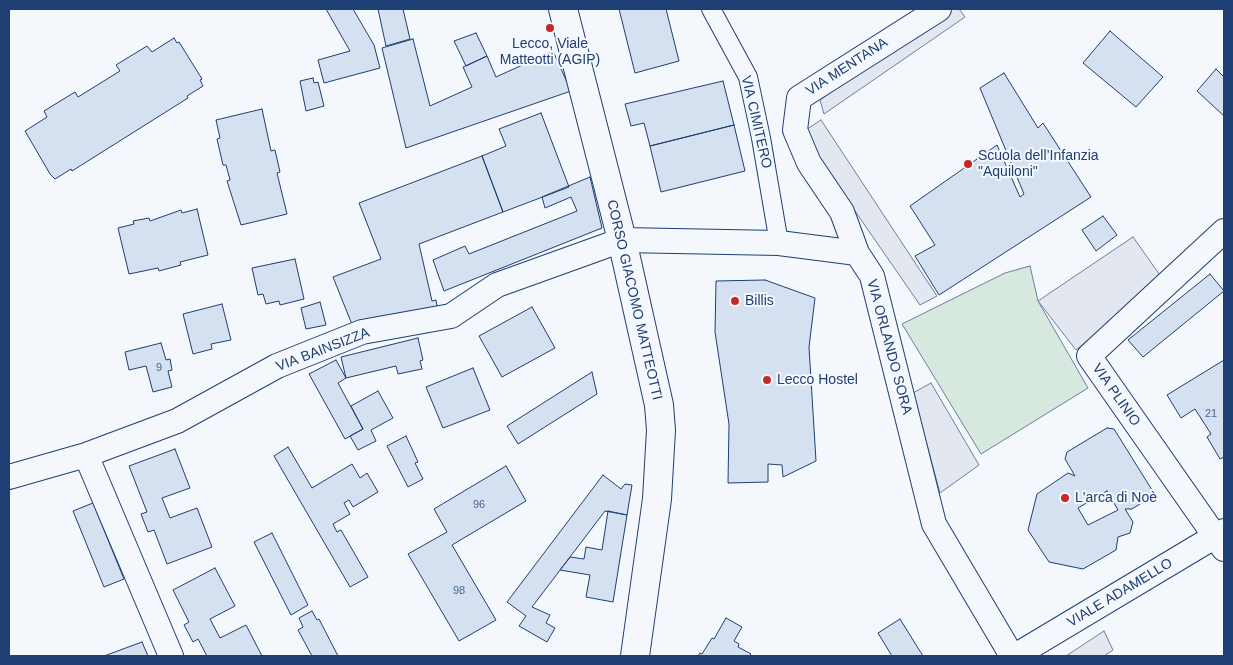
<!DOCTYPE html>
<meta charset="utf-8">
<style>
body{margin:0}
#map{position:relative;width:1233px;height:665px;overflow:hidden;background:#f4f7fb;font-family:Helvetica,sans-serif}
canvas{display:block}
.frame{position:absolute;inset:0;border:10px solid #1d3f73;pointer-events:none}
</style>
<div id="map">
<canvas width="1233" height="665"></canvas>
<div class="frame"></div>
</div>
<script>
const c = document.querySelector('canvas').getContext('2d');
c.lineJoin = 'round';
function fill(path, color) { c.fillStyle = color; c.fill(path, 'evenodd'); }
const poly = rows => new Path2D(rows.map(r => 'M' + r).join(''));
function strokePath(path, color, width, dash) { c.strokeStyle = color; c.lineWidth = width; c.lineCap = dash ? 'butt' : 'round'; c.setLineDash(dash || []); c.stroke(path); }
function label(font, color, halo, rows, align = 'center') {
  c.font = font + ' Helvetica,sans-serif'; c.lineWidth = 4; c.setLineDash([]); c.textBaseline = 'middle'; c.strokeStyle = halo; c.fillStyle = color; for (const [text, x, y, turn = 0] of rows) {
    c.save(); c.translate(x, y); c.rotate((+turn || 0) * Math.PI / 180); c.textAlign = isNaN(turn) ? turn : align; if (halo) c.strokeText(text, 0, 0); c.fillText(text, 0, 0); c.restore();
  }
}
const green = poly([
 [1030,266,1038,301,1088,388,981,454,902,324,1005,273,1030,266]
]);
fill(green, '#d7e8df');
strokePath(green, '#687fa3', 1);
const parking = poly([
 [949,9,959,9,965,17,824,114,820,100,949,9],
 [821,120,937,296,920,305,801,133,821,120],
 [1133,237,1162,278,1076,350,1038,301,1133,237],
 [931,383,979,465,940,493,913,393,931,383],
 [1104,631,1113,650,1104,656,1066,656,1104,631]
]);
fill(parking, '#e3e8f0');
strokePath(parking, '#687fa3', 1);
const building = poly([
 [326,9,353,9,374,45,380,68,324,83,318,60,350,51,326,9],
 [378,9,403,9,410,39,386,46,378,9],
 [619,9,666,9,679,61,635,73,619,9],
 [1110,31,1163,77,1136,107,1083,63,1110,31],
 [476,33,487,56,466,66,454,41,476,33],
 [174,38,177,43,179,42,202,79,200,80,203,86,187,96,188,98,72,171,71,169,55,179,50,174,25,131,47,117,44,111,75,92,78,97,120,71,116,65,147,46,152,52,174,38],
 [413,39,430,106,472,87,463,67,487,56,496,77,553,51,571,91,406,148,382,48,413,39],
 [1216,69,1224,77,1224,116,1197,91,1216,69],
 [1004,73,1038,128,1043,123,1091,197,939,295,915,256,935,245,910,206,997,145,1020,197,1024,194,980,88,1004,73],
 [313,78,314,83,318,82,324,106,306,111,300,81,313,78],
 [723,81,734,125,650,146,644,123,631,126,625,104,723,81],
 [262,109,271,151,275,150,280,172,277,173,287,214,241,225,227,181,230,180,226,165,223,165,217,139,220,138,216,120,262,109],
 [541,113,569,187,503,212,482,156,506,146,499,129,541,113],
 [734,125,745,171,661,192,650,146,734,125],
 [482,156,503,212,419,244,432,301,436,300,438,311,353,327,333,277,381,259,359,203,482,156],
 [590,177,602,228,444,291,433,260,465,246,469,254,577,211,571,197,545,208,542,197,590,177],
 [197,209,208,255,180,262,181,265,159,271,158,268,129,274,118,228,134,224,133,221,149,218,150,221,181,210,182,213,197,209],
 [1103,216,1117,235,1096,251,1082,230,1103,216],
 [295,259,304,299,280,305,279,301,266,304,263,294,258,295,252,268,295,259],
 [1210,274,1224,291,1143,357,1128,340,1210,274],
 [765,280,815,298,809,347,816,461,783,477,782,465,768,464,768,482,728,483,729,424,715,332,716,281,765,280],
 [320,302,326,325,306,329,301,308,320,302],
 [222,304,231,340,211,344,212,349,193,354,183,314,222,304],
 [532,307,555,348,502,377,479,336,532,307],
 [418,338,423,360,420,361,422,369,398,374,396,366,346,378,341,357,418,338],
 [161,343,166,360,170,359,172,370,168,371,172,387,153,392,146,366,129,370,125,352,161,343],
 [336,360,346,378,338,383,363,429,345,439,309,374,336,360],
 [1224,360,1224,457,1220,459,1207,437,1211,434,1195,409,1181,418,1167,395,1224,360],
 [473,368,490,410,443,428,426,387,473,368],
 [592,372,597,394,518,444,507,426,592,372],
 [378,391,393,418,371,430,376,441,358,450,350,436,363,429,351,406,378,391],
 [1107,428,1114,429,1152,490,1151,497,1132,509,1125,509,1133,522,1130,533,1118,537,1116,550,1083,569,1049,562,1028,530,1037,494,1068,473,1075,476,1065,459,1067,452,1107,428],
 [1107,491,1118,510,1088,525,1078,508,1107,491],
 [406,436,418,462,415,463,423,479,408,487,387,446,406,436],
 [288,447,312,488,352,464,360,478,367,473,378,492,353,507,349,500,344,503,350,514,333,524,337,532,341,530,368,577,350,587,274,456,288,447],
 [175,449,190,488,162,498,170,518,197,508,212,547,167,564,154,530,148,532,141,514,147,512,129,466,175,449],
 [506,466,526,501,452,545,496,620,459,641,408,554,447,532,434,509,506,466],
 [603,475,621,489,625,484,632,485,627,515,605,511,532,607,550,615,546,623,555,628,547,642,519,626,526,616,507,602,603,475],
 [93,503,124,579,104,587,73,511,93,503],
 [608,511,627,515,613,602,586,597,590,575,560,570,570,557,584,559,586,547,602,550,608,511],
 [272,533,308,605,291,615,254,542,272,533],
 [215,568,235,606,210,619,220,638,246,625,262,656,207,656,198,639,193,642,184,625,189,622,173,590,215,568],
 [312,611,317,620,319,619,338,656,312,656,298,630,303,627,299,618,312,611],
 [726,618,742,627,734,641,739,644,738,647,751,654,749,656,698,656,700,653,702,654,712,638,714,639,726,618],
 [900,619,923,656,892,656,878,633,900,619],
 [142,642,148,656,104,656,142,642]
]);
fill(building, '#d5e0f0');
strokePath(building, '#1d3f73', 1);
const pedestrian = poly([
 [711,9,748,77,761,138,779,243]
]);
const minor = poly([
 [1224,231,1089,356,1224,549],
 [857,253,842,212,809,163,795,130,799,98,939,9],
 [86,455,171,656],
 [9,477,86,455,177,421,277,366,362,332,451,316,497,285,622,240,779,243,857,253,872,276,934,524,1012,656],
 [1015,656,1224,531]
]);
const tertiary = poly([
 [563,9,622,240,659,405,661,430,657,499,635,656]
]);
strokePath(pedestrian, '#1d3f73', 20);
strokePath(minor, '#1d3f73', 26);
strokePath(tertiary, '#1d3f73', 30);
strokePath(pedestrian, '#f4f7fb', 18);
strokePath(minor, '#f4f7fb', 24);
strokePath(tertiary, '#f4f7fb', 28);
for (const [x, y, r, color] of [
 [550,28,5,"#c62828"],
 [968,164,5,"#c62828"],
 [735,301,5,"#c62828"],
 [767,380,5,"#c62828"],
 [1065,498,5,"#c62828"]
]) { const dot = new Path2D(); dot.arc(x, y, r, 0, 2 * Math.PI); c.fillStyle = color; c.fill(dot); strokePath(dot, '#f4f7fb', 2); }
label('11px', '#4b6792', null, [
 ["9",159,368],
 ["21",1211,414],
 ["96",479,505],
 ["98",459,591]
]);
label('14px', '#1d3f73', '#f4f7fb', [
 ["Lecco, Viale",550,44,"center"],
 ["Matteotti (AGIP)",550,60,"center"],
 ["Scuola dell’Infanzia",978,156],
 ["\"Aquiloni\"",978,172],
 ["Billis",745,301],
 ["Lecco Hostel",777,380],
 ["L'arca di Noè",1075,498]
], 'left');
label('14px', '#1d3f73', '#f4f7fb', [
 ["VIA MENTANA",847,67,-33],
 ["VIA CIMITERO",756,122,77],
 ["CORSO GIACOMO MATTEOTTI",634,300,77],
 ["VIA ORLANDO SORA",889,347,75],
 ["VIA BAINSIZZA",323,350,-21],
 ["VIA PLINIO",1116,395,55],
 ["VIALE ADAMELLO",1120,593,-31]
]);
</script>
